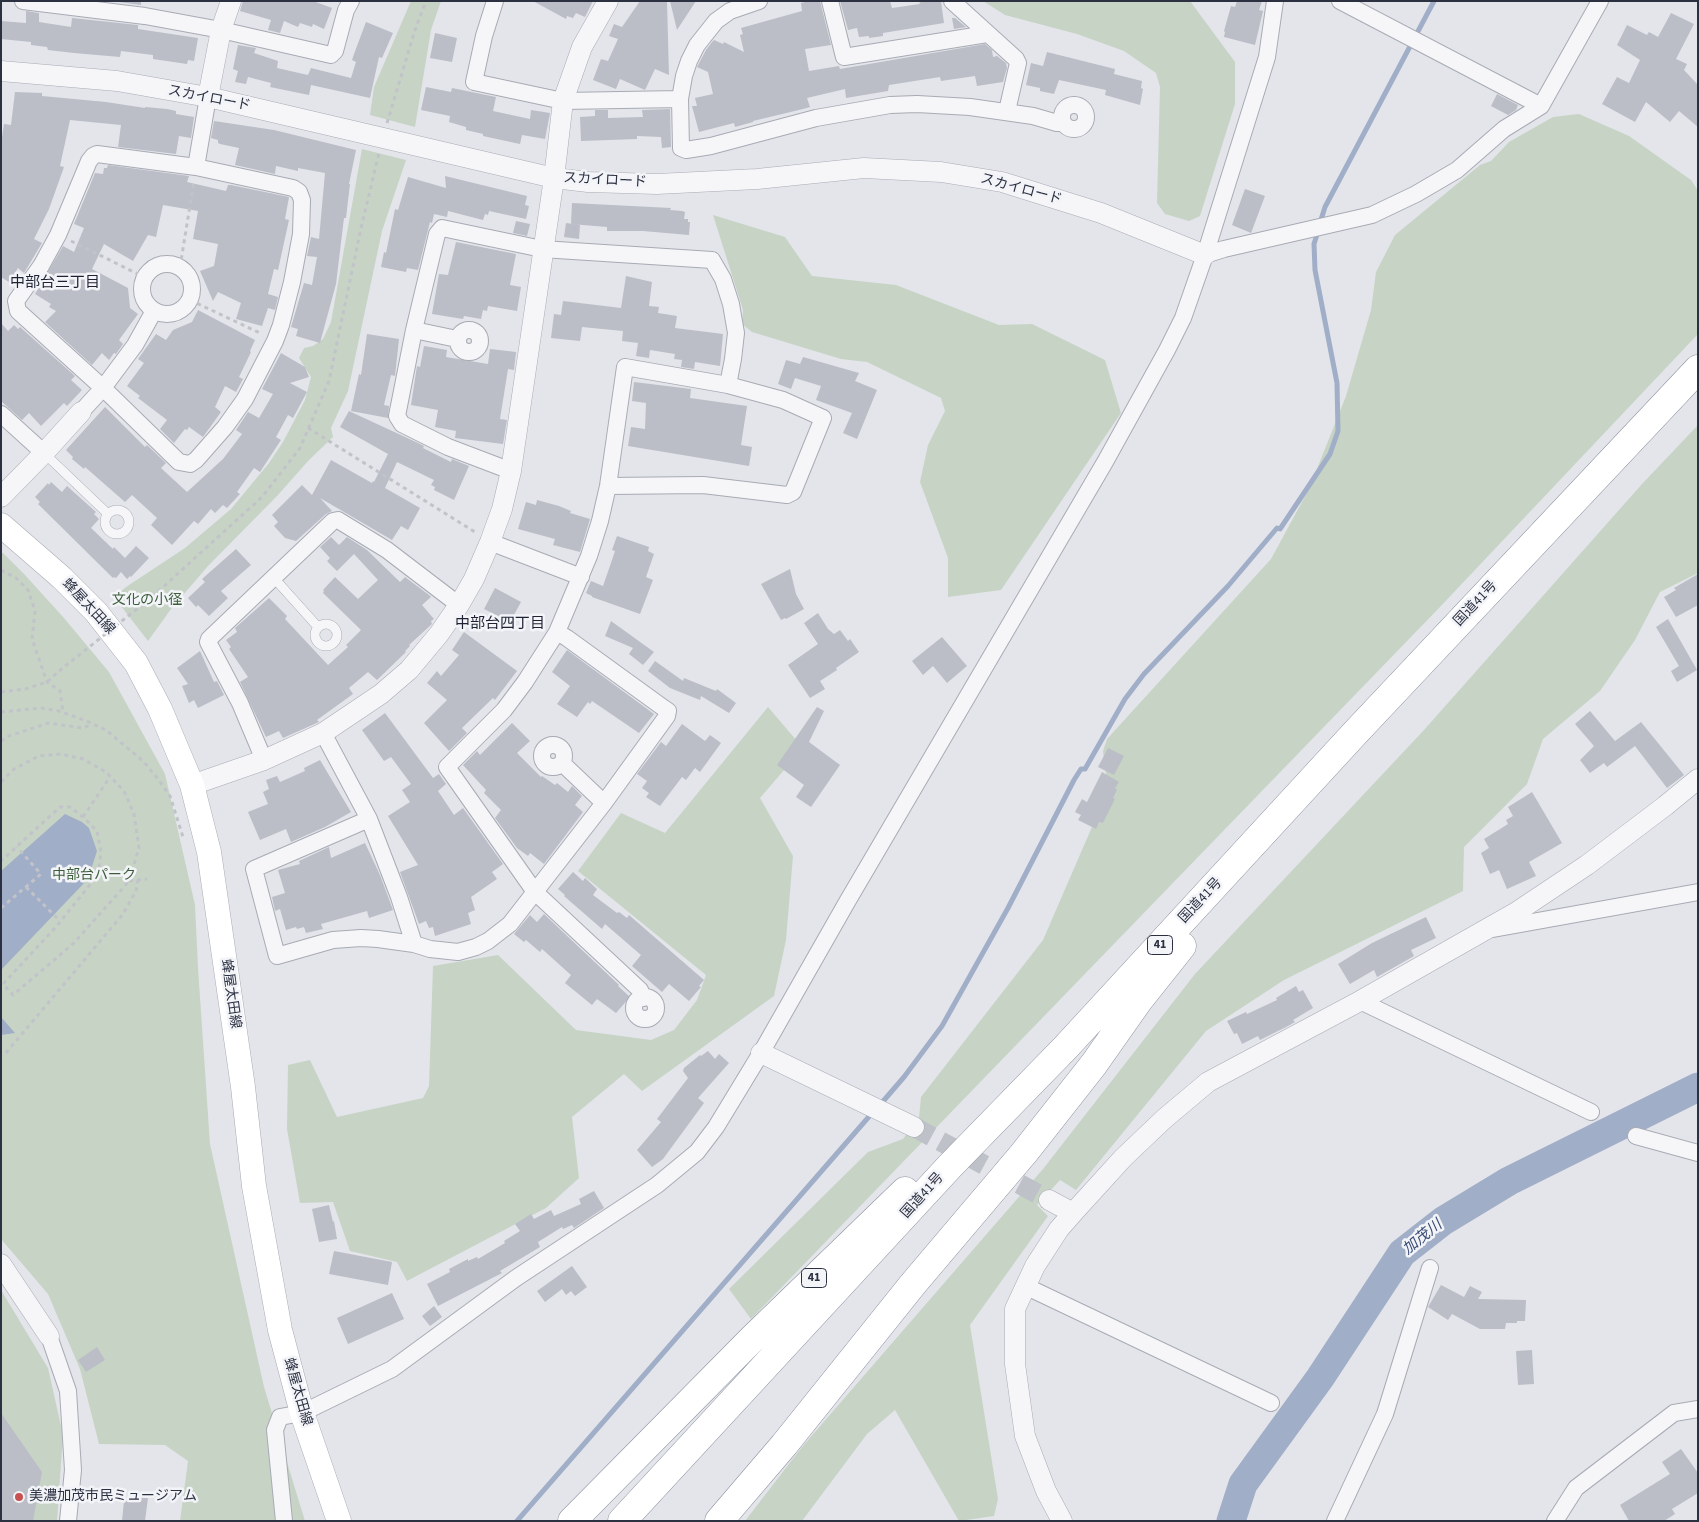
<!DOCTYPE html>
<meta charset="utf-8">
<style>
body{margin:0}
#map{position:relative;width:1699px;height:1522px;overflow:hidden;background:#e3e5ea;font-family:"Source Sans 3",sans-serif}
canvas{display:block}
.frame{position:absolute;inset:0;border:2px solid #2c3142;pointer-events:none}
</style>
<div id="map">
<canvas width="1699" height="1522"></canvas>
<div class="frame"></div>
</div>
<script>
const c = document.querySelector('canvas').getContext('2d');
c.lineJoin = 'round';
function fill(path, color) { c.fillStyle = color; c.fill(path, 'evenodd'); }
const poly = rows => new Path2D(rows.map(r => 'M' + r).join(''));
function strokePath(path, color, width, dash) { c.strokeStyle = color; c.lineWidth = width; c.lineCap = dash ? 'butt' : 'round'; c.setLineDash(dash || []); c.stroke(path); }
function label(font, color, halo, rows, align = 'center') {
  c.font = font + ' "Source Sans 3","Noto Sans JP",sans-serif'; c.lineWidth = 5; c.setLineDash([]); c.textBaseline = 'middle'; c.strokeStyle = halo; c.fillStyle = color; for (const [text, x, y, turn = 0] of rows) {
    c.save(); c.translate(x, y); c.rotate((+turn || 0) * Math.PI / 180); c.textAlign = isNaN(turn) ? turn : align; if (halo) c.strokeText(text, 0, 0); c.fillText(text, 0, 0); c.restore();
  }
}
fill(poly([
 [411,1,441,1,431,30,415,127,370,115,374,87],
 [983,1,1190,1,1235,62,1235,104,1200,216,1189,221,1165,214,1157,203,1160,87,1156,73,1124,51,1077,34,1005,15],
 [1579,114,1629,136,1691,180,1698,191,1698,334,1439,608,751,1319,729,1289,868,1152,903,1139,919,1118,921,1097,1043,940,1108,790,1103,751,1107,739,1271,559,1309,489,1346,396,1371,310,1376,272,1395,235,1480,165,1491,161,1509,142,1553,117],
 [362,149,406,160,382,231,348,391,331,428,333,437,308,461,278,495,208,566,171,609,148,641,114,597,126,587,185,548,231,509,269,463,283,442,305,400,311,377,299,358,304,348,313,346,323,339,331,322],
 [713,215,785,237,812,276,896,285,999,325,1032,324,1105,360,1121,413,1001,590,948,597,948,558,920,482,928,445,945,411,941,398,867,362,841,359,752,332,742,324,743,310],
 [1698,425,1698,573,1660,592,1635,640,1600,691,1543,739,1527,784,1464,847,1463,891,1284,980,1206,1031,1076,1190,1060,1180,1037,1205,1048,1216,970,1325,998,1499,994,1516,959,1521,895,1410,867,1434,802,1521,745,1521,802,1447,1043,1169,1195,974,1424,730,1642,484],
 [1,553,3,553,25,575,64,618,109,672,165,774,195,905,198,968,210,1144,264,1387,305,1521,180,1521,188,1461,165,1445,99,1444,80,1369,48,1294,1,1239],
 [768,707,803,748,760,798,793,856,786,940,774,996,642,1091,624,1074,572,1117,579,1178,546,1208,407,1281,397,1262,350,1251,333,1202,300,1203,287,1129,288,1065,310,1060,337,1117,423,1098,429,1086,433,966,498,955,576,1030,651,1040,674,1030,697,1000,706,975,578,871,621,813,665,833],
 [1,1290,48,1368,63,1435,57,1521,1,1521]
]), '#c7d4c5');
fill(poly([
 [65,814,82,822,89,828,97,851,88,879,1,970,1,871],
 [1,1017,15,1033,1,1035]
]), '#a1aec8');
strokePath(poly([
 [1320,223,1325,207,1434,1],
 [879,1106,904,1077,942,1026,1008,908,1074,780,1081,769,1085,769,1125,699,1144,674,1228,586,1277,528,1280,529,1330,454,1338,431,1337,383,1315,270,1314,244,1318,231],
 [517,1521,873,1112]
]), '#a1aec8', 5);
strokePath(poly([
 [1231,1521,1243,1484,1320,1378,1402,1253,1443,1221,1509,1181,1698,1087]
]), '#a1aec8', 29);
fill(poly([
 [111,1,141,1,141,5],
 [243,1,313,1,332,8,324,29,313,24,312,27,300,23,298,27,284,21,280,33,268,30,271,20,240,11],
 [533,1,593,1,585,17,576,13,573,18,567,16,566,19],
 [640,1,667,1,669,75,655,69,645,90,620,79,616,89,593,80,601,59,608,61,618,39,609,36,614,24,622,27],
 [670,1,696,1,677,30],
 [809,1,820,1,831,45,805,49,809,71,839,66,840,69,985,44,992,50,993,57,997,56,1006,63,1007,68,1003,82,977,86,975,76,941,81,940,77,889,85,888,91,846,98,845,89,807,98,810,107,803,109,753,121,753,122,735,127,734,123,699,132,692,106,697,106,695,98,713,94,708,72,697,67,706,50,712,42,714,40,723,44,724,42,744,52,740,35,743,34,741,28,802,11,801,3],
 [840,1,890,1,892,8,920,4,919,3,923,1,941,1,944,23,883,33,883,36,869,38,869,36,859,37,857,28,848,30],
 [1237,1,1262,1,1259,10,1263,11,1255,45,1224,37,1225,32,1224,31,1231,6,1235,7],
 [26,11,39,13,39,22,71,27,72,18,138,25,138,29,198,38,194,61,188,60,187,64,153,59,153,55,121,51,120,57,74,53,48,50,47,47,31,45,31,42,1,39,1,21,26,23],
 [1671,13,1694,24,1676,59,1687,64,1684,70,1698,85,1698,127,1679,111,1670,122,1646,102,1635,122,1602,104,1617,77,1629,83,1640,60,1617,45,1627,25,1647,35,1649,32,1658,37],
 [952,18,955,18,966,27,954,29],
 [366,22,393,33,382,58,379,57,370,98,311,85,309,95,270,87,271,83,248,77,246,84,235,82,238,71,233,69,238,45,256,48,254,53,278,61,277,68,308,75,311,68,351,78,356,62,352,60,354,54],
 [435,33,457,38,452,62,430,58],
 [1047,52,1115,69,1114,74,1142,81,1141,88,1143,89,1140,105,1105,95,1106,90,1059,80,1054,94,1040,91,1040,88,1026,85,1031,63,1043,66],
 [426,87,451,92,452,88,496,97,493,111,530,119,531,110,550,113,545,139,522,135,520,144,483,136,483,134,466,130,466,127,449,122,450,116,421,110],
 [15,92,42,93,42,96,106,102,145,108,145,107,167,109,176,111,176,114,194,117,191,138,179,136,176,154,118,147,121,125,70,120,60,166,64,167,49,209,34,239,42,243,24,273,18,268,9,282,1,277,1,144,4,124,11,125],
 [1497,94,1518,105,1516,110,1508,115,1491,106],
 [670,109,671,147,662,148,661,137,637,136,637,139,581,141,580,117,595,116,595,110,608,110,608,118,643,117,642,110],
 [214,121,274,130,356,150,349,184,350,184,346,218,344,218,336,284,320,343,296,336,298,329,291,327,304,283,312,285,317,257,307,256,311,237,319,239,325,173,298,168,298,171,276,166,275,174,235,165,239,148,220,144,218,143,218,140,211,138],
 [108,165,189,176,187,182,226,191,228,185,231,185,289,197,285,219,289,220,278,270,274,269,268,294,278,297,275,310,268,308,262,326,236,319,241,303,218,292,213,301,200,271,214,266,218,244,193,239,198,211,163,205,156,237,148,235,133,261,104,244,92,269,128,288,130,308,138,314,119,340,123,344,116,354,114,353,109,360,102,353,92,365,45,322,56,311,49,307,51,304,35,294,63,246,74,252,84,228,74,224,95,173,103,174,104,168,107,168],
 [445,176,527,196,525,205,529,206,526,219,489,211,488,215,485,214,483,220,448,211,447,217,434,214,432,223,430,222,418,270,407,268,406,272,381,267,384,252,386,253,395,209,398,210,408,177,446,188],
 [1245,189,1265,196,1251,233,1232,225],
 [572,203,671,208,670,210,682,211,685,212,684,219,688,219,688,222,690,222,689,235,643,231,607,231,607,227,571,224],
 [516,221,530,224,527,236,513,233],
 [566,223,580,225,579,239,564,237],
 [456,242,516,254,510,285,521,287,517,311,488,306,487,311,483,310,481,319,464,316,463,319,432,314,439,274,448,275],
 [626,276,652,282,649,306,659,307,658,313,677,316,675,328,723,334,720,366,695,362,694,369,681,367,682,360,674,359,675,354,650,350,649,358,636,356,638,343,622,341,623,331,582,327,580,341,551,338,554,314,561,315,563,301,621,308],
 [198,310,255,340,250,351,251,352,239,377,243,379,236,392,225,386,215,407,221,412,203,437,189,427,187,430,185,429,174,443,160,429,167,420,138,398,140,396,127,386,144,363,138,359,156,334,166,340,173,330,192,322],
 [1,323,8,331,14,325,18,329,20,327,75,376,71,380,82,390,67,406,64,403,41,426,29,413,22,420,1,401],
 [367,334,399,339,395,376,391,375,384,405,389,406,388,418,351,411,359,374,361,375],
 [424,346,447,350,446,357,488,364,490,349,516,352,514,370,508,369,500,419,507,420,503,444,455,438,456,431,435,427,438,410,411,405,417,366,420,367],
 [281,353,305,367,309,377,290,383,307,392,293,418,288,415,276,437,281,440,260,472,254,468,237,492,240,494,227,508,223,505,215,513,211,509,198,524,194,521,172,545,151,525,157,518,132,495,125,502,85,467,84,469,72,459,73,457,66,450,105,407,145,447,147,445,166,463,161,468,187,492,223,459,242,434,236,430,248,412,259,418,273,394,262,389],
 [803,357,859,373,855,381,877,390,857,439,843,433,852,413,816,400,821,386,795,378,791,389,778,384,786,360,800,364],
 [634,382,691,389,690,398,747,406,741,445,752,447,749,466,628,446,631,427,645,429,646,403,632,401],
 [349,411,418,443,424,446,423,448,451,462,452,459,469,466,454,500,434,490,435,487,431,485,434,480,397,462,385,488,420,508,408,530,401,526,392,540,320,498,332,511,326,514,296,541,285,538,274,526,278,522,272,515,302,485,312,495,331,460,372,483,373,481,374,482,388,454,340,427],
 [51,482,62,492,67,486,96,512,94,514,99,519,91,528,113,549,114,547,125,558,136,546,149,558,131,577,130,576,127,579,121,572,116,578,114,577,113,578,38,504,40,502,35,497,48,483,49,485],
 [537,500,559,506,571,511,570,513,590,519,580,552,553,545,555,539,518,529,526,502,536,505],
 [617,536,649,547,648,551,654,554,646,577,653,580,640,614,592,597,592,596,586,593,591,581,603,586,612,560,615,551,612,550],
 [331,537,339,545,347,537,367,550,400,582,405,577,429,595,431,597,422,605,434,619,431,621,432,624,409,645,410,646,405,651,406,652,377,680,368,672,349,688,353,694,317,720,319,722,283,738,279,731,266,737,240,682,248,677,229,649,231,647,226,640,237,632,235,628,269,598,287,616,285,619,328,665,348,647,346,645,361,630,323,593,324,591,323,590,335,577,358,599,378,580,354,554,337,571,327,561,330,558,320,547],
 [236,549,251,565,221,591,228,598,209,616,198,605,196,607,188,598,205,582,202,579],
 [790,569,796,594,804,609,786,619,785,618,781,620,761,584],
 [1698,574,1698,605,1676,617,1664,597,1676,590,1674,588],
 [495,588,521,602,510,622,484,609],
 [818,613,828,629,834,634,840,630,848,641,850,639,859,652,836,668,837,670,820,681,825,689,810,698,788,665,818,644,804,623],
 [1668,619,1697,670,1677,682,1671,671,1679,666,1656,627],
 [611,621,654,652,643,665,629,654,633,648,605,636],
 [464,632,517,671,495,700,493,698,462,728,467,733,449,751,424,723,447,700,427,683,437,671,441,676,459,655,452,650],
 [942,637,967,666,947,683,933,666,923,675,912,661],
 [567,650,654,714,639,733,592,701,590,704,588,702,577,717,557,704,570,686,552,672],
 [200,651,214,682,217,681,224,695,198,708,194,700,189,703,182,686,188,684,177,668],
 [655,661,683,681,684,678,716,691,717,689,736,703,729,713,701,696,700,700,670,688,648,671],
 [817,707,824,711,809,742,840,765,811,807,796,797,804,785,777,765],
 [1590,711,1615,741,1641,722,1684,775,1667,788,1635,746,1607,767,1604,763,1590,773,1580,760,1594,746,1575,724],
 [385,713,433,778,439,774,446,784,438,791,454,815,463,808,503,864,492,872,497,879,471,897,475,910,468,913,471,924,435,936,433,927,429,928,426,921,419,924,400,872,418,865,388,816,410,802,402,790,411,784,391,757,384,761,362,730],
 [512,723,530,741,517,753,541,777,542,776,555,785,557,783,568,792,572,786,582,796,575,805,583,812,544,864,530,853,528,856,517,848,495,818,501,810,484,793,486,790,463,765,477,751,480,755],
 [682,724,705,741,710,735,721,743,700,772,695,768,686,780,682,777,660,806,646,797,649,793,642,788,647,781,637,774,661,742,666,746],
 [1108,748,1124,756,1114,775,1098,767],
 [320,760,351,812,325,827,291,842,286,829,260,840,248,812,268,804,263,792,269,789,266,780,277,776,280,782,305,771,304,768],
 [1102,772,1119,782,1115,788,1117,790,1113,798,1115,799,1103,823,1099,822,1096,829,1078,820,1081,815,1075,812,1082,799,1087,802],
 [1532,792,1562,843,1529,862,1536,876,1507,889,1499,870,1490,874,1481,853,1489,848,1484,839,1508,824,1506,820,1513,816,1508,807],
 [365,843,380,875,393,910,369,918,367,911,321,924,323,929,306,933,304,927,297,929,296,927,286,930,280,909,275,911,272,897,285,893,278,870,300,864,299,861,329,847,331,858],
 [573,872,583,881,585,878,597,889,593,895,617,913,619,912,627,918,629,915,704,980,699,986,701,987,689,1001,669,984,662,992,632,966,641,955,605,924,602,929,564,896,565,895,558,889],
 [544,914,619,985,618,986,630,997,616,1013,597,999,592,1005,565,983,571,975,542,949,540,952,526,940,524,942,514,934,530,915,537,922],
 [1426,917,1436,938,1411,950,1414,956,1377,977,1374,970,1350,984,1338,964,1372,943],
 [1296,986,1299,992,1303,990,1313,1008,1293,1020,1295,1022,1286,1027,1260,1040,1258,1036,1242,1044,1237,1033,1234,1034,1227,1021,1246,1012,1247,1014,1277,1000,1276,998],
 [708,1051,715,1059,719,1054,729,1063,698,1098,704,1103,663,1159,652,1167,637,1150,661,1122,657,1119,688,1078,683,1071,684,1068,700,1055,701,1056],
 [594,1191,604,1208,574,1228,572,1225,563,1229,562,1227,538,1242,540,1247,500,1271,502,1273,438,1306,427,1284,450,1272,449,1269,468,1259,468,1261,477,1257,478,1259,505,1243,504,1241,520,1231,515,1224,531,1214,534,1219,551,1210,554,1216,581,1204,579,1199],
 [329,1205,333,1222,334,1221,337,1239,319,1242,312,1209],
 [334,1251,392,1262,388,1285,329,1274],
 [572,1266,587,1287,575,1296,571,1291,566,1295,562,1289,545,1302,537,1291],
 [1441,1285,1464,1297,1470,1286,1482,1292,1478,1299,1526,1300,1525,1321,1517,1321,1517,1323,1506,1323,1505,1329,1480,1329,1452,1314,1448,1320,1428,1307],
 [392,1293,404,1319,348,1344,337,1318],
 [434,1306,442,1317,430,1326,422,1316],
 [97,1347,105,1360,86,1372,78,1360],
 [1532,1350,1534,1384,1518,1385,1516,1351],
 [1,1413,42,1472,33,1521,1,1521],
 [1681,1449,1698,1473,1698,1493,1672,1509,1675,1514,1664,1521,1629,1521,1620,1505,1670,1474,1662,1462],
 [134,1496,148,1498,145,1521,122,1521,124,1501,133,1502]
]), '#bbbec7');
strokePath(poly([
 [914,1127,1049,1200]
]), '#bec1c8', 20, [20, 10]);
const service = poly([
 [44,453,108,514],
 '105 522a12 12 0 1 1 24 0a12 12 0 1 1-24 0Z',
 [274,578,318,627],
 '315 635a11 11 0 1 1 22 0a11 11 0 1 1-22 0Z'
]);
const minor = poly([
 [23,1,145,16,221,30,331,55,335,51,346,10,351,1],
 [495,1,484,36,474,82,563,101,680,99],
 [759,1,730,11,716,21,697,45,689,61,684,76,680,99,681,148,686,150,711,146,816,118,890,105,917,104,970,107,1033,116,1057,123,1063,122],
 [830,1,844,57,987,34],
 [952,1,1016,59,1018,63,1007,111],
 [1340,1,1541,106],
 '1062 117a12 12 0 1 1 24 0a12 12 0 1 1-24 0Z',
 [97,154,196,167,293,188,299,192,302,200,301,234,292,282,281,325,275,341,245,399,225,427,196,460,190,464,179,462,103,388,18,311,16,301,41,266,58,235,89,161,93,156,97,154],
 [196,167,208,97],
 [1205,255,1224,249,1372,215,1416,194,1457,170,1504,129,1541,106,1600,1],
 '142 289a25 25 0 1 1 50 0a25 25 0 1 1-50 0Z',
 '458 341a11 11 0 1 1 22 0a11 11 0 1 1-22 0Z',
 [414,330,457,339],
 [81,412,103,388,135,345,154,311],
 [1,414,44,453],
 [511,471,448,447,402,424,397,416,414,330,437,234,442,228,542,249,712,260,723,279,731,304,736,333,733,359,728,385],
 [608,486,703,485,787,495,793,492,823,418,783,400,728,385,625,367,608,486,600,521,589,556,557,632,525,682,504,710,447,767,535,892,640,990,643,998],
 [490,542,581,577],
 [323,733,369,819,399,897,414,944],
 '542 756a11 11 0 1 1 22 0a11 11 0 1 1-22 0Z',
 [264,760,240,703,208,642,209,639,333,521,338,520,387,550,459,605],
 [562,763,604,803],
 [369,819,254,869,277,956,333,940,361,938,378,939,414,944,430,949,458,952,476,947,488,941,510,924,604,803,667,716,668,711,665,709,567,638,557,632],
 [1493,929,1698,892],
 '634 1008a11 11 0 1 1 22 0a11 11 0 1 1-22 0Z',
 [1360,1001,1591,1112],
 [1636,1136,1698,1153],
 [1025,1286,1271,1403],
 [49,1336,68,1391,73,1470,68,1521],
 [284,1521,275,1430,280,1417,302,1413,392,1369,516,1278,657,1185,697,1152,716,1127,761,1053,847,902,1105,462,1167,350,1183,318,1205,255,1267,57,1275,1],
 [1335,1521,1385,1414,1430,1268],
 [1555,1521,1576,1488,1674,1413,1698,1409]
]);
const tertiary = poly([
 [1,71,117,81,208,97,554,178,588,182,657,184,757,179,864,168,941,172,1002,182,1101,213,1205,255],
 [208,97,221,30,231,1],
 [1,497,44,453,81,412],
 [192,785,264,760,323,733,381,694,409,670,439,634,459,605,474,579,490,542,502,509,511,471,554,178,563,101,582,47,608,1],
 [761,1053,914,1127],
 [1049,1200,1073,1213],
 [1,1264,49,1336],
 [1062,1521,1046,1491,1025,1436,1015,1364,1015,1309,1035,1266,1059,1229,1073,1213,1123,1158,1164,1119,1208,1082,1360,1001,1515,913,1587,865,1665,806,1698,779]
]);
const secondary = poly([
 [1,525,62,578,96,612,136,663,160,709,192,785,209,852,243,1087,254,1186,280,1330,302,1413,339,1521]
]);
const trunk = poly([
 [572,1521,752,1339,905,1191],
 [622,1521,950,1166,1066,1047,1356,732,1698,369],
 [719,1521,784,1445,913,1284,1024,1153,1094,1064,1139,1000,1182,946]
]);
strokePath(service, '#a8abb4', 10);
strokePath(minor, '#a8abb4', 18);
strokePath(tertiary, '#a8abb4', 21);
strokePath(secondary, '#a8abb4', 25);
strokePath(trunk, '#8b91a0', 29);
strokePath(poly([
 [387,123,415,30,426,1],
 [71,241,144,277],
 [180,267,194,181],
 [190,300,262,334],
 [308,428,475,532],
 [1,570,16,578,28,590,35,611,32,639,47,682,60,691,63,712],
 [152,597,262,497,300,448,329,381,361,228,379,153],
 [1,692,25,689,47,682,59,671],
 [1,712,41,708,59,711,84,720,106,730,143,761,158,779,170,796,183,837],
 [1,741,9,736,48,723,83,728,92,724],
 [1,782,14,769,39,756,61,754,83,759,106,772,124,791,134,814,139,848,129,881,74,943,13,995,3,984,55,928,98,875,101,852,97,831,83,817,70,807,60,807,1,861],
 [83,817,110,777],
 [129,881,147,879],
 [26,887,60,921],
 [1,908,41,874,17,847],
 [6,1053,123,914,136,891,138,880]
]), '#c1c3c9', 3, [4, 4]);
strokePath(service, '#f6f6f9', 9);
strokePath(minor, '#f6f6f9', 16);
strokePath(tertiary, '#f6f6f9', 20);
strokePath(secondary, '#fff', 24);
strokePath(trunk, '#fff', 28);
strokePath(poly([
 [59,671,152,597]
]), '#c1c3c9', 3, [4, 4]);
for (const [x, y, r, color] of [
 [19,1497,5,"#c75152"]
]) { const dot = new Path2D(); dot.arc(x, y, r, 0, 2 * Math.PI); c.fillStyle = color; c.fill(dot); strokePath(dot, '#f3f4f8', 2); }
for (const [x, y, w] of [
 [1160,945,25],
 [814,1278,25]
]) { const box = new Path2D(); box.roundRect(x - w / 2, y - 9.5, w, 19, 4); c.fillStyle = '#f3f4f8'; c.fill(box); strokePath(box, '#2c3142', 1); }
label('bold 12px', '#2c3142', null, [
 ["41",1160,945],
 ["41",814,1278]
]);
label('14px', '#2c3142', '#f3f4f8', [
 ["スカイロード",209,99,11],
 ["スカイロード",605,181,3],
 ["スカイロード",1021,190,15],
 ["国道41号",1476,604,-47],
 ["蜂屋太田線",88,607,47],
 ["国道41号",1201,901,-47],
 ["蜂屋太田線",230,994,82],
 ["国道41号",923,1196,-48],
 ["蜂屋太田線",297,1392,74]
]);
label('14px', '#3c5d3a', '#f3f4f8', [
 ["文化の小径",147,601],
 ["中部台パーク",94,876]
]);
label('14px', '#2c3142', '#f3f4f8', [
 ["美濃加茂市民ミュージアム",29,1497]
], 'left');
label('15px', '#1e2233', '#f3f4f8', [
 ["中部台三丁目",55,284],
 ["中部台四丁目",500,625]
]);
label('italic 15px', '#384b74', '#f3f4f8', [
 ["加茂川",1423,1238,-39]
]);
</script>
